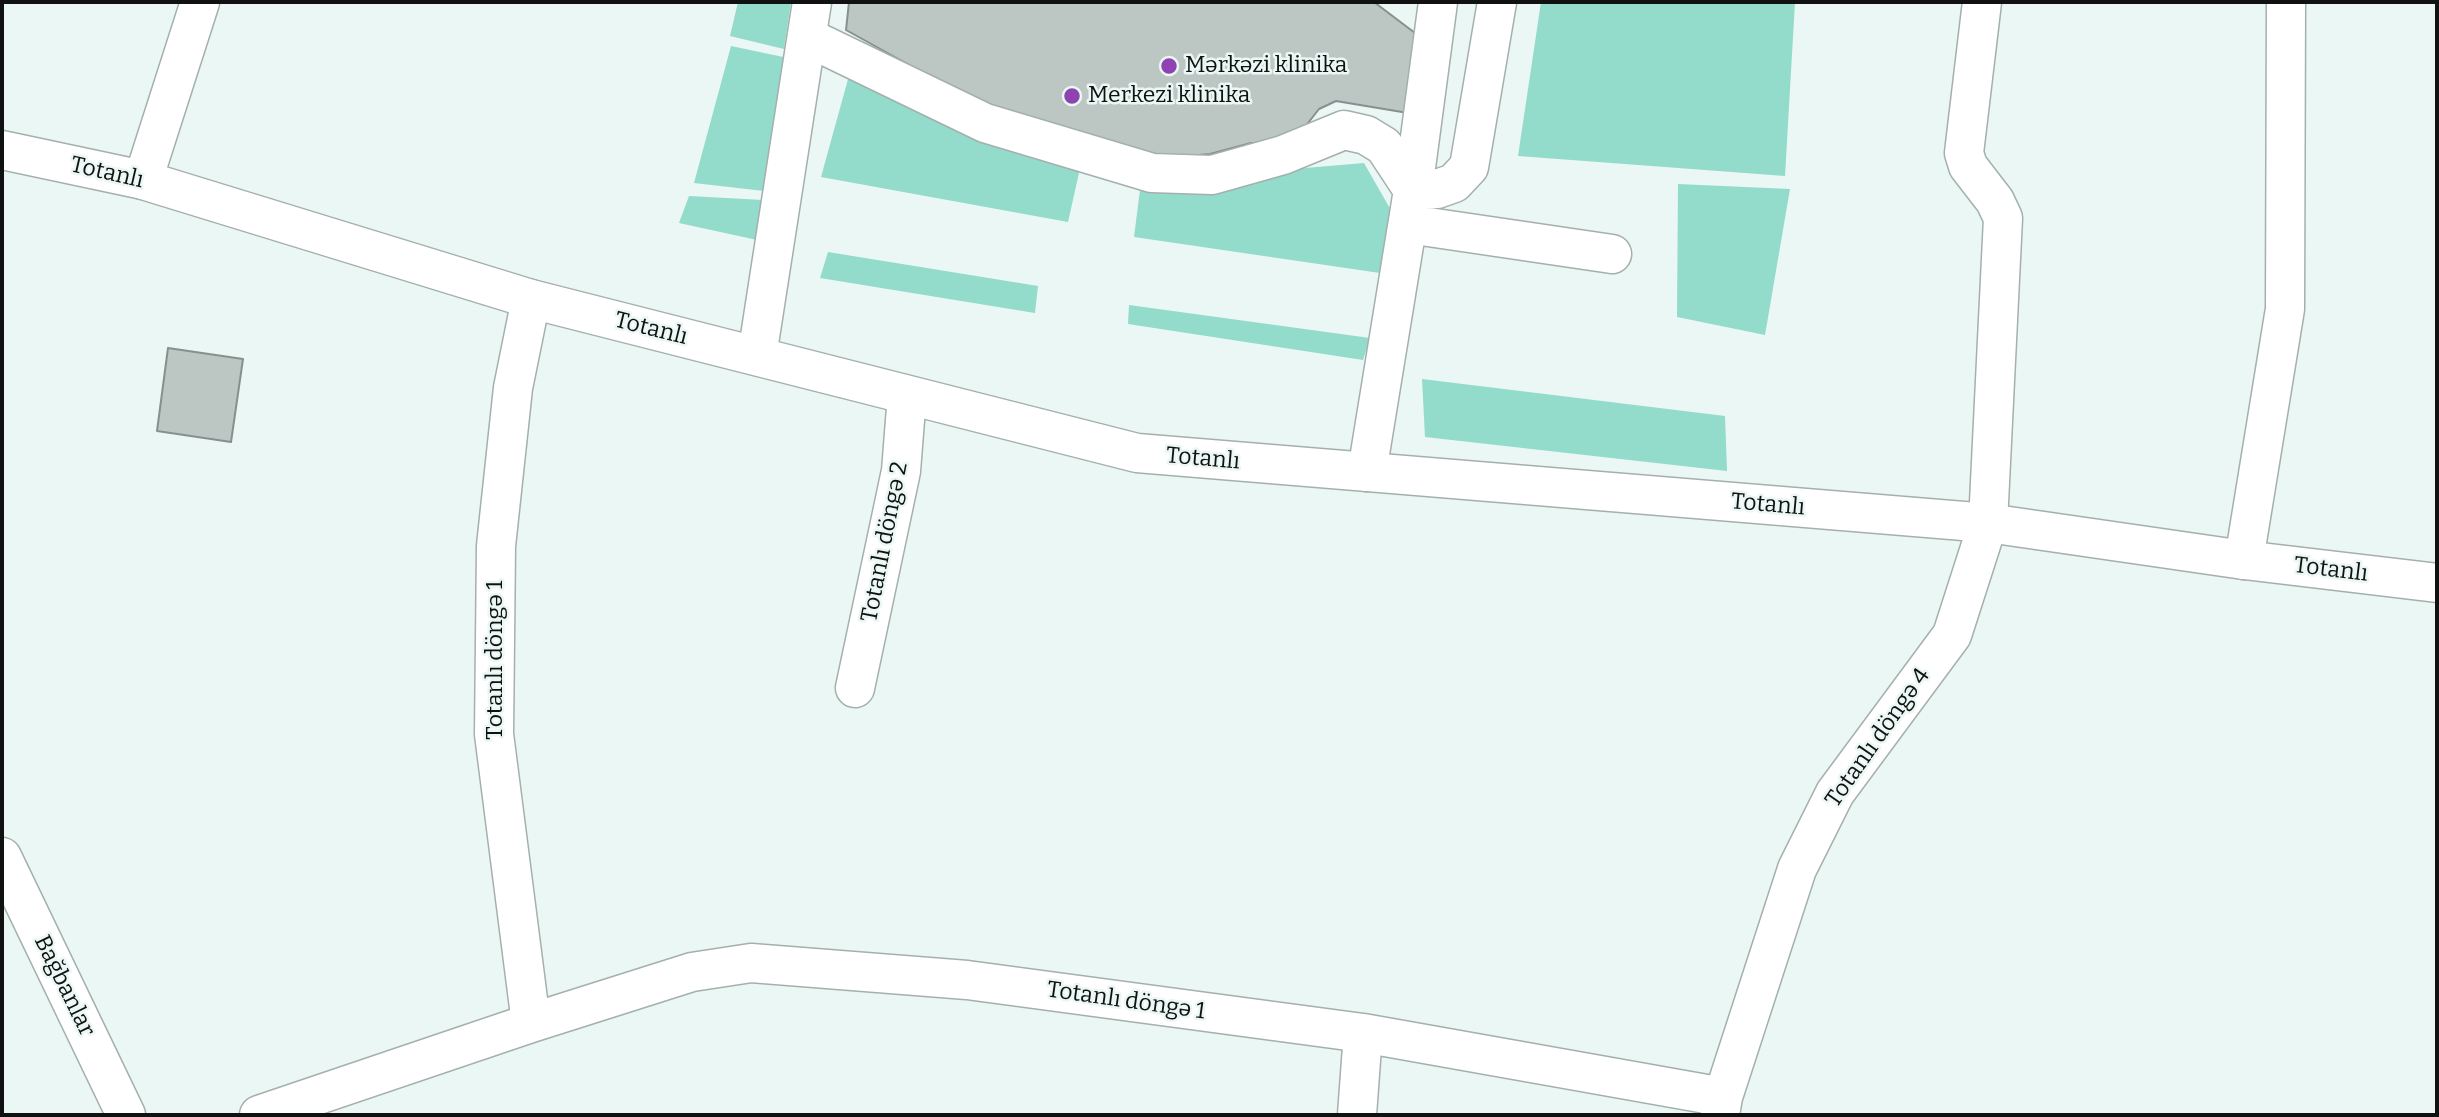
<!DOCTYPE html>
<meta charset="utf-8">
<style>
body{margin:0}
#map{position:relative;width:2439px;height:1117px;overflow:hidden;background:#ebf7f4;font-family:Bitter,serif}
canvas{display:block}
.frame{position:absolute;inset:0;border:4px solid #0f1211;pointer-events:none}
</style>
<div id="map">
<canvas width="2439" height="1117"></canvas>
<div class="frame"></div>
</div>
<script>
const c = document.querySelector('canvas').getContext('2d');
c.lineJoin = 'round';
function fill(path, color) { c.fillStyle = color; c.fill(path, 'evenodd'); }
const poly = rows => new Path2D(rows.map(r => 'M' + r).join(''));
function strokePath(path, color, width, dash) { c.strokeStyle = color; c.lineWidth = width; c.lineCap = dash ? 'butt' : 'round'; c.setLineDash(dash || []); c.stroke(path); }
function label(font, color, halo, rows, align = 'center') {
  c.font = font + ' Bitter,serif'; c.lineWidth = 5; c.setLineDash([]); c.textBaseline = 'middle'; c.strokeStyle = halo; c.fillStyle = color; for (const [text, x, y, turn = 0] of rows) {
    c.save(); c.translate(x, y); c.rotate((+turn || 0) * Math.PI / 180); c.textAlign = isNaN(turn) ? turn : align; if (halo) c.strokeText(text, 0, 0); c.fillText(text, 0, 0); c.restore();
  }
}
fill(poly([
 [738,2,791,2,784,49,730,36],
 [1541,2,1795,2,1785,176,1518,156],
 [731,46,788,58,764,191,694,183],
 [850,72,1081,164,1068,222,821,177],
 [1364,163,1392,212,1380,273,1134,237,1141,182],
 [1678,184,1790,189,1765,335,1677,317],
 [689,196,763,200,757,240,679,223],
 [828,252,1038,286,1035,313,820,278],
 [1129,305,1370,338,1363,360,1128,324],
 [1422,379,1725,416,1727,471,1425,437]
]), '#93dbcb');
const building = poly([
 [849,2,1374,2,1415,33,1414,114,1336,101,1319,109,1283,155,1251,143,1210,154,1164,158,1032,133,846,30,849,2],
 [168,348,243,359,231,442,157,431,168,348]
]);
fill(building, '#bcc7c4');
strokePath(building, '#86918e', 2);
const minor = poly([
 [807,37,985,123,1152,173,1212,175,1283,155,1344,130,1366,135,1384,146,1413,190,1437,189,1454,183,1469,167,1497,2],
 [143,180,200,2],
 [1408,224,1612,254],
 [757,356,812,2],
 [1367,472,1413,190,1438,2],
 [2244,560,2285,309,2286,2],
 [855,688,901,471,907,395],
 [2,857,126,1115],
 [531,1023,494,734,496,546,513,388,531,299],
 [259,1115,531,1023,692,972,751,963,967,980,1363,1033,1723,1097],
 [1357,1115,1363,1033],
 [1720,1115,1723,1097,1797,869,1835,793,1952,635,1988,523,2003,218,1995,201,1968,166,1964,153,1982,2]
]);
const major = poly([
 [2,150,143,180,531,299,1137,453,1988,523,2244,560,2437,583]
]);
strokePath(minor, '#a4b0ad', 41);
strokePath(major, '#a4b0ad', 41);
strokePath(minor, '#fff', 38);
strokePath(major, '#fff', 38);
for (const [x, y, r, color] of [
 [1169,66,9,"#8e42b4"],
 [1072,96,9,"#8e42b4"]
]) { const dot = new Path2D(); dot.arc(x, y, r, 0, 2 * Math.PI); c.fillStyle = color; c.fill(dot); strokePath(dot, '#ebf7f4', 2.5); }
label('23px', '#0f1211', '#ebf7f4', [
 ["Mərkəzi klinika",1185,66],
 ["Merkezi klinika",1088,96]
], 'left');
label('23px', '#0f1211', '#ebf7f4', [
 ["Totanlı",107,173,13],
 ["Totanlı",651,329,14],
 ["Totanlı",1203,459,5],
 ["Totanlı",1768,505,5],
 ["Totanlı döngə 2",885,542,-79],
 ["Totanlı",2331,570,7],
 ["Totanlı döngə 1",496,660,-90],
 ["Totanlı döngə 4",1878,738,-55],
 ["Bağbanlar",64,986,64],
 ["Totanlı döngə 1",1126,1001,8]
]);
</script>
